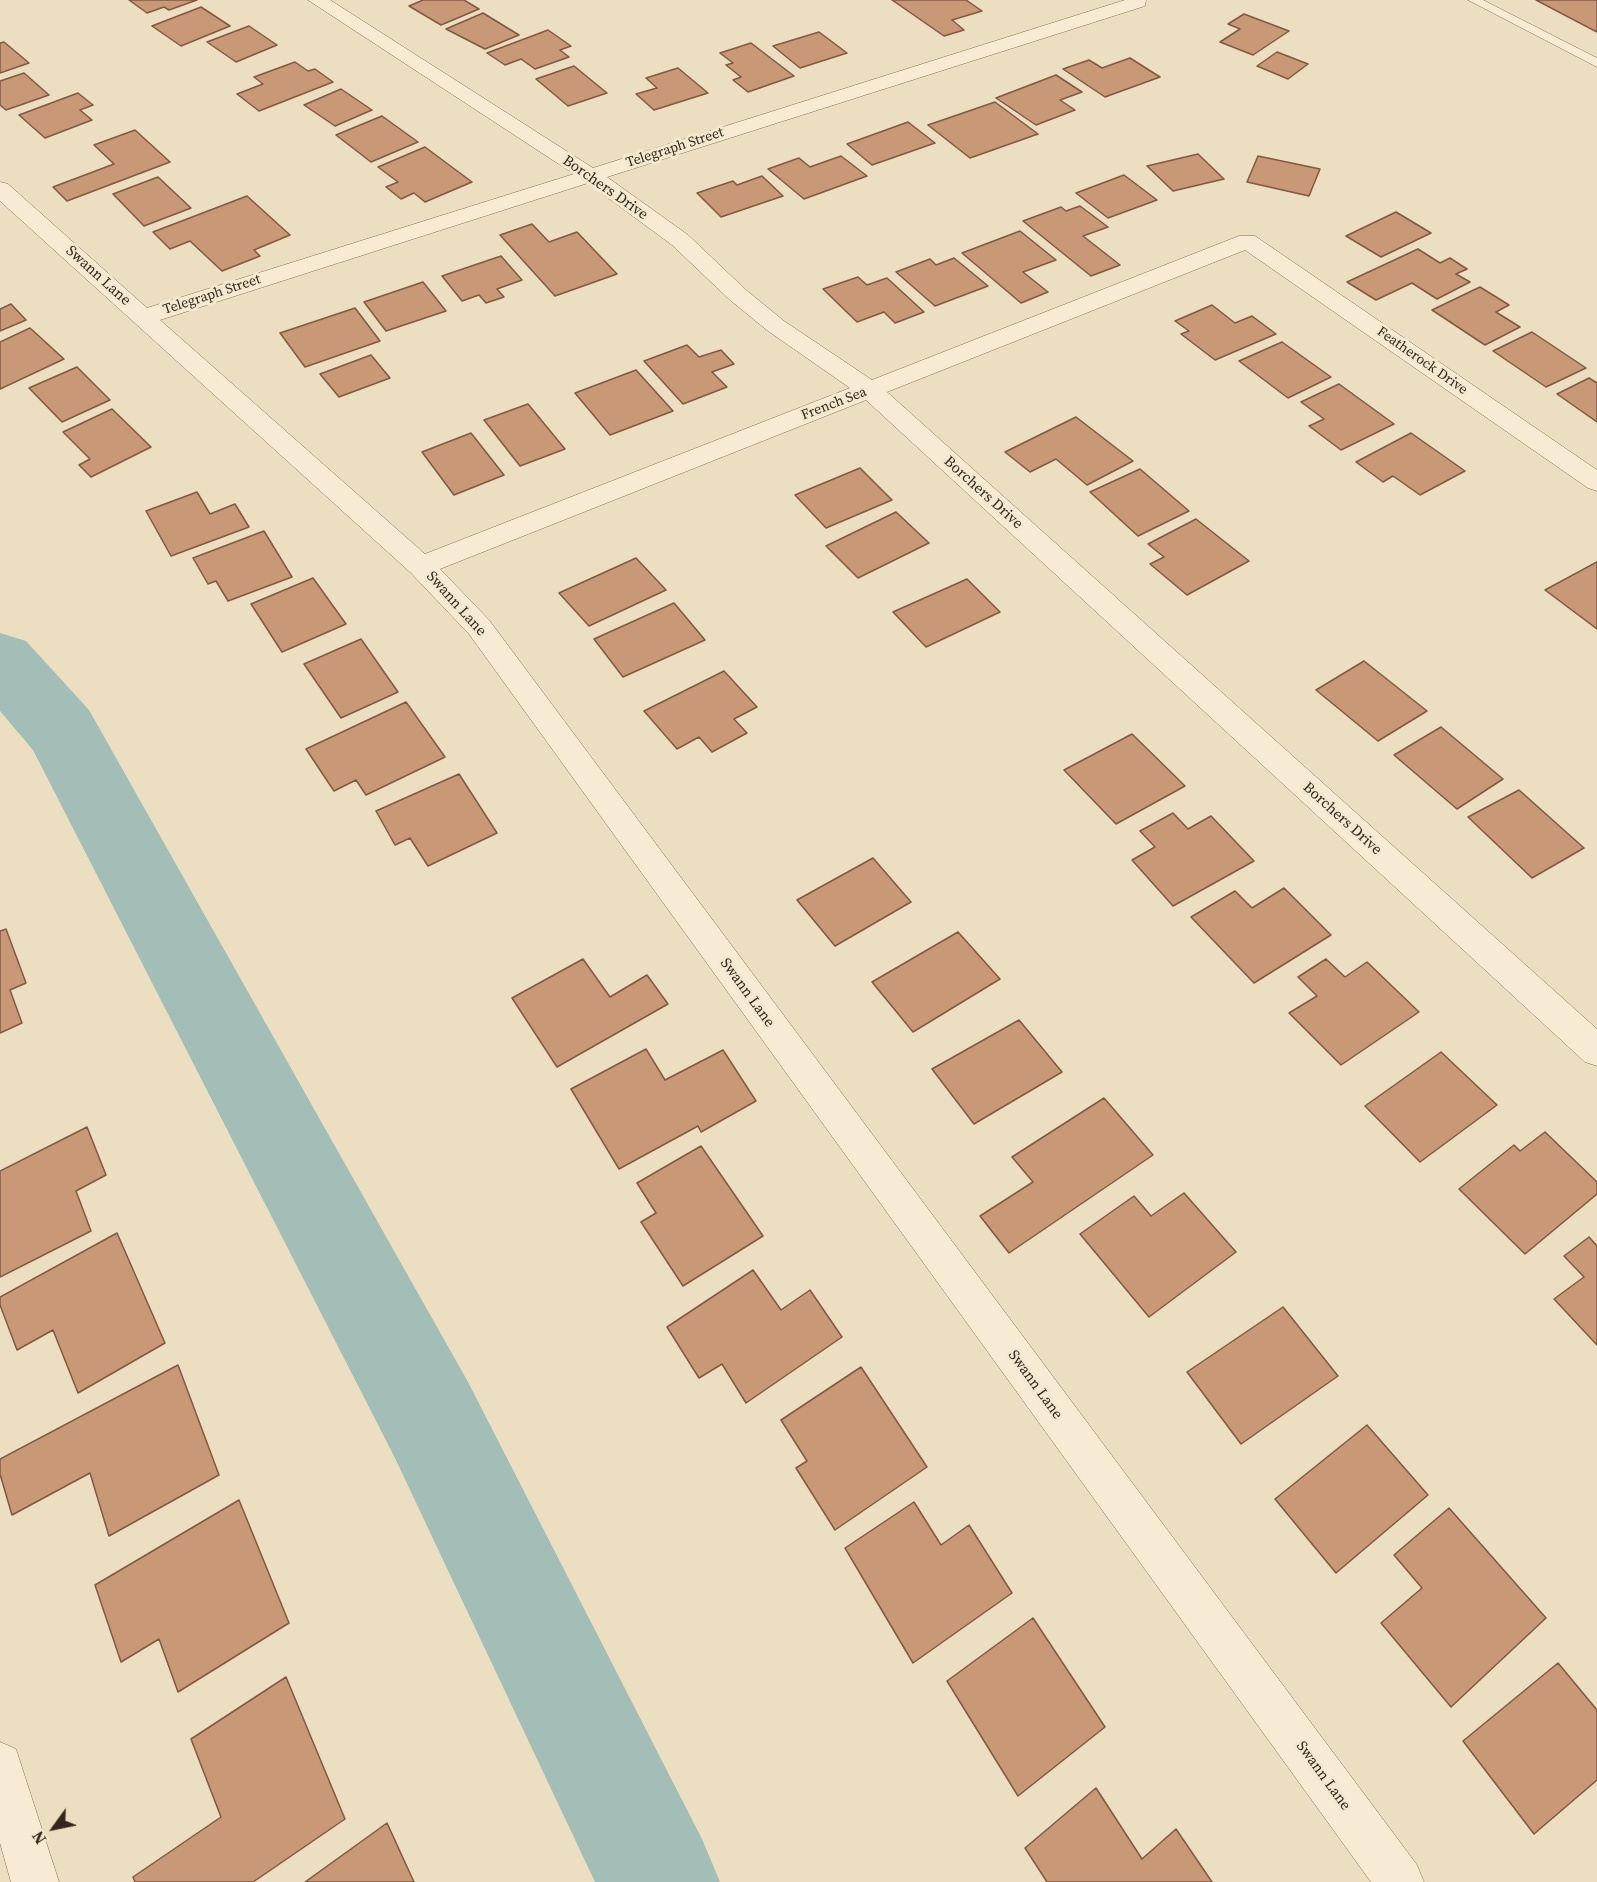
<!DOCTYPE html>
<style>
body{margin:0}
#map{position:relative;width:1597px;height:1882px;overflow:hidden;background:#ecdec0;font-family:"Source Serif 4",serif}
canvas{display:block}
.north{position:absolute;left:24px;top:1798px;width:60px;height:60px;-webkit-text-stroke:4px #f3e9cf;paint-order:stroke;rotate:237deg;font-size:16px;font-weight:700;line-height:24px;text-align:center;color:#34281d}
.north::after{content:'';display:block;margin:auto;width:21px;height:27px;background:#34281d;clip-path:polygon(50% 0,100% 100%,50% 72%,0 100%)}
</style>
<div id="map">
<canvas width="1597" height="1882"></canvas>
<div class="north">N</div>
</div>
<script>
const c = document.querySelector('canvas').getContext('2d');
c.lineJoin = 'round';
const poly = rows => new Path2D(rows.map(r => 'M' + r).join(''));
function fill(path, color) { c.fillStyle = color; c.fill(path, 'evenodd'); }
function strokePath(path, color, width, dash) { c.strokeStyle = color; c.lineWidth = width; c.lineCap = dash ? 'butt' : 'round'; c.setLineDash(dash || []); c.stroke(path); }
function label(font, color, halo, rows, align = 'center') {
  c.font = font + ' "Source Serif 4",serif'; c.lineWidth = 6; c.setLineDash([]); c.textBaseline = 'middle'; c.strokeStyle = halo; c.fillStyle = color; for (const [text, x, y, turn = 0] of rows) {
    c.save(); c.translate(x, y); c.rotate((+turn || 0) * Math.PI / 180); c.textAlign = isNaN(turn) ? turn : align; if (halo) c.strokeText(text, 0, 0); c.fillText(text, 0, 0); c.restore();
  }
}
fill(poly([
 [0,633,26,641,89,710,468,1382,702,1839,720,1882,595,1882,394,1456,33,750,0,711,0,633]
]), '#a3beb6');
const building = poly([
 [129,0,197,0,169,10,164,7,147,13,129,0],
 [423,0,464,0,479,9,441,25,409,6,423,0],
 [892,0,966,0,982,11,952,20,964,30,944,36,892,0],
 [1536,0,1597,0,1597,32,1536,0],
 [201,7,230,26,181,46,152,26,201,7],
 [483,13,519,35,485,49,446,29,483,13],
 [1244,14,1289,31,1253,55,1220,42,1240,29,1228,24,1244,14],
 [249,26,277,45,236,62,207,42,249,26],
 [548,30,571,46,560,50,569,57,535,69,521,59,505,65,487,53,548,30],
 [819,32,847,53,800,68,773,46,819,32],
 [4,42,29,63,0,73,0,43,4,42],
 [751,43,794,76,748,92,733,80,741,77,726,65,733,63,720,53,751,43],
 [1277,52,1308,64,1288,79,1257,66,1277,52],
 [1130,58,1160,77,1105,97,1063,69,1089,60,1102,68,1130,58],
 [295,62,308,71,315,69,333,82,259,111,237,94,263,84,254,77,295,62],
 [574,66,607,93,568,106,536,79,574,66],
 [678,68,708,93,654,110,636,94,657,88,646,78,678,68],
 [24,73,49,95,6,110,0,105,0,81,24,73],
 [1056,75,1082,92,1060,100,1075,110,1036,125,996,98,1056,75],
 [341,89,372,110,335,126,304,105,341,89],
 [78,93,93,105,80,110,92,120,45,138,19,115,78,93],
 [995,102,1038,134,970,158,928,125,995,102],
 [382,116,418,142,371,162,336,135,382,116],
 [908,122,935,143,872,165,847,144,908,122],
 [135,130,170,162,67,201,53,187,114,164,94,145,135,130],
 [425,147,472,182,425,202,414,193,401,199,386,187,398,182,378,167,425,147],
 [1198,154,1224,179,1173,191,1147,166,1198,154],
 [841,156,867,176,804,199,768,169,799,158,810,167,841,156],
 [1258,156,1320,169,1309,196,1247,182,1258,156],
 [1124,175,1157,200,1108,218,1076,193,1124,175],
 [762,176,783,196,721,217,697,193,733,181,737,185,762,176],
 [158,177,191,208,144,226,113,194,158,177],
 [247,196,290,235,254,250,260,256,222,271,190,241,170,249,153,232,247,196],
 [1080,206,1108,227,1083,236,1120,265,1091,276,1023,221,1061,207,1066,211,1080,206],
 [1396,212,1431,233,1381,257,1346,236,1396,212],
 [532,224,549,242,577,232,617,274,555,296,500,235,532,224],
 [1020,231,1056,260,1023,272,1048,292,1021,303,962,253,1020,231],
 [1418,249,1440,263,1450,258,1467,269,1456,274,1470,282,1437,299,1412,283,1376,300,1347,282,1418,249],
 [501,256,522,280,497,289,504,297,486,303,479,295,462,301,442,276,501,256],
 [954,258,988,286,935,306,896,272,930,259,936,265,954,258],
 [858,277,867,285,887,278,924,312,895,323,884,312,857,322,823,289,858,277],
 [423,282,446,311,386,331,364,302,423,282],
 [1480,287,1509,305,1496,312,1520,327,1485,345,1432,310,1480,287],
 [11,304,26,320,0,331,0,309,11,304],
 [1212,305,1235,323,1252,316,1276,334,1215,360,1181,334,1189,331,1175,321,1212,305],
 [355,308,380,341,305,367,280,333,355,308],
 [30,328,64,359,0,389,0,342,30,328],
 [1532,332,1586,368,1546,387,1493,351,1532,332],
 [1282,342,1331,377,1288,398,1239,361,1282,342],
 [687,345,699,357,721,350,734,364,712,372,727,387,683,404,644,361,687,345],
 [371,355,390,378,339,397,320,374,371,355],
 [77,367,110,400,62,422,29,388,77,367],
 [636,370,673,411,610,435,575,393,636,370],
 [1589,378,1597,383,1597,422,1557,394,1589,378],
 [1339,384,1394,424,1341,450,1309,426,1324,419,1301,402,1339,384],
 [528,404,565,449,520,466,484,420,528,404],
 [112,409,151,447,91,477,79,465,90,459,63,432,112,409],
 [1076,417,1133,461,1087,485,1056,459,1030,472,1005,452,1076,417],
 [471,433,504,475,454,495,422,452,471,433],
 [1411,433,1465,471,1420,495,1393,476,1383,482,1356,462,1411,433],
 [860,468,892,500,826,528,795,495,860,468],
 [1140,469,1189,511,1138,536,1090,492,1140,469],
 [197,492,210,514,235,504,249,527,171,556,146,511,197,492],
 [896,512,929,543,858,578,826,546,896,512],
 [1196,519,1249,561,1187,595,1150,564,1164,557,1148,544,1196,519],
 [264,531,292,577,228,601,216,581,208,584,193,558,264,531],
 [636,558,666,590,589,626,559,593,636,558],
 [1597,562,1597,629,1545,590,1597,562],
 [313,578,346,624,282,652,251,604,313,578],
 [967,579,1000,612,926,647,893,612,967,579],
 [674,603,705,640,623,677,594,639,674,603],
 [361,639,398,692,341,718,304,664,361,639],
 [1364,661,1427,711,1378,741,1316,690,1364,661],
 [724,671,757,707,734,719,747,733,712,752,699,737,677,749,644,711,724,671],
 [406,702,445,757,366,795,356,780,334,791,306,749,406,702],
 [1441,727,1503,779,1457,809,1394,755,1441,727],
 [1132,734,1185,786,1116,824,1064,770,1132,734],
 [459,774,497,833,428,866,410,838,395,845,376,811,459,774],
 [1519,790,1584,848,1532,878,1468,817,1519,790],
 [1173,813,1188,829,1211,816,1254,861,1173,906,1132,860,1155,847,1140,831,1173,813],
 [873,858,911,902,835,946,797,900,873,858],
 [1284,888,1331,935,1254,983,1191,917,1235,891,1252,908,1284,888],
 [6,929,26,983,10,990,22,1023,0,1033,0,931,6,929],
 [958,932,1000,979,913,1032,872,982,958,932],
 [583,959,610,997,647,975,668,1004,557,1067,512,998,583,959],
 [1326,959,1345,977,1367,962,1419,1012,1341,1065,1289,1013,1317,996,1298,977,1326,959],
 [1019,1020,1062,1072,974,1124,932,1069,1019,1020],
 [646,1049,665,1080,723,1050,756,1101,701,1132,698,1126,619,1169,571,1089,646,1049],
 [1441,1052,1497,1105,1420,1162,1365,1106,1441,1052],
 [1104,1098,1153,1155,1009,1253,980,1216,1033,1182,1012,1157,1104,1098],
 [87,1127,106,1175,76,1191,91,1231,0,1277,0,1171,87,1127],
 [1545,1132,1597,1182,1597,1194,1525,1254,1459,1189,1514,1145,1520,1151,1545,1132],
 [701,1146,763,1236,683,1286,641,1222,656,1213,637,1183,701,1146],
 [1184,1193,1236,1252,1149,1317,1080,1234,1134,1196,1151,1216,1184,1193],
 [117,1233,165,1343,78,1393,53,1330,17,1350,0,1305,0,1297,117,1233],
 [1589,1237,1597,1246,1597,1345,1554,1299,1584,1277,1564,1256,1589,1237],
 [753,1270,781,1310,810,1290,842,1337,746,1403,722,1364,699,1378,667,1327,753,1270],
 [1283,1307,1338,1376,1241,1444,1187,1372,1283,1307],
 [178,1365,219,1475,109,1536,90,1473,12,1515,0,1474,0,1459,178,1365],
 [861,1367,927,1467,835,1530,796,1468,807,1461,781,1420,861,1367],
 [1367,1425,1428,1495,1336,1573,1275,1499,1367,1425],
 [239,1500,289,1623,178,1692,159,1639,121,1662,95,1585,239,1500],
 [914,1502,941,1545,969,1525,1012,1593,913,1663,845,1548,914,1502],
 [1449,1508,1546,1618,1451,1707,1381,1623,1422,1588,1394,1555,1449,1508],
 [1033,1618,1105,1727,1018,1796,947,1681,1033,1618],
 [1558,1663,1597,1710,1597,1780,1534,1834,1463,1741,1558,1663],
 [286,1677,345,1819,253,1882,135,1882,133,1877,221,1817,191,1739,286,1677],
 [1096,1788,1142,1859,1176,1829,1212,1882,1047,1882,1025,1848,1096,1788],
 [387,1823,414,1882,305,1882,387,1823]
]);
fill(building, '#c89877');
strokePath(building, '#825940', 1.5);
const lane = poly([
 [1468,0,1483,0,1597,58,1597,67,1468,0]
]);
const street = poly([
 [308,0,330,0,593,168,1125,0,1146,0,1145,6,607,177,688,235,746,290,784,321,872,380,1239,236,1255,236,1597,470,1597,491,1588,488,1245,250,887,392,1597,1029,1597,1066,1585,1062,866,400,440,569,489,620,1417,1865,1424,1882,1371,1882,469,634,411,573,0,201,0,182,8,184,147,308,574,174,308,0],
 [588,183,672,245,730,300,768,331,850,388,425,554,160,320,588,183],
 [0,1742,16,1749,59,1882,11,1882,0,1843,0,1742]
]);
strokePath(lane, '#846f59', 1);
strokePath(street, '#846f59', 1);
fill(lane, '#f7ecd3');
fill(street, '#f7ecd3');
label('14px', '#34281d', '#f3e9cf', [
 ["Telegraph Street",675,148,-18],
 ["Telegraph Street",212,295,-18],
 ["Featherock Drive",1422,361,35],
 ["French Sea",834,404,-21]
]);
label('15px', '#34281d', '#f3e9cf', [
 ["Borchers Drive",605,188,35],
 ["Swann Lane",98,276,42],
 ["Borchers Drive",983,493,42],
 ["Swann Lane",456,604,48],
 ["Borchers Drive",1342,819,42],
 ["Swann Lane",747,993,54],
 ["Swann Lane",1035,1385,54],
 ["Swann Lane",1323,1776,54]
]);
</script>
